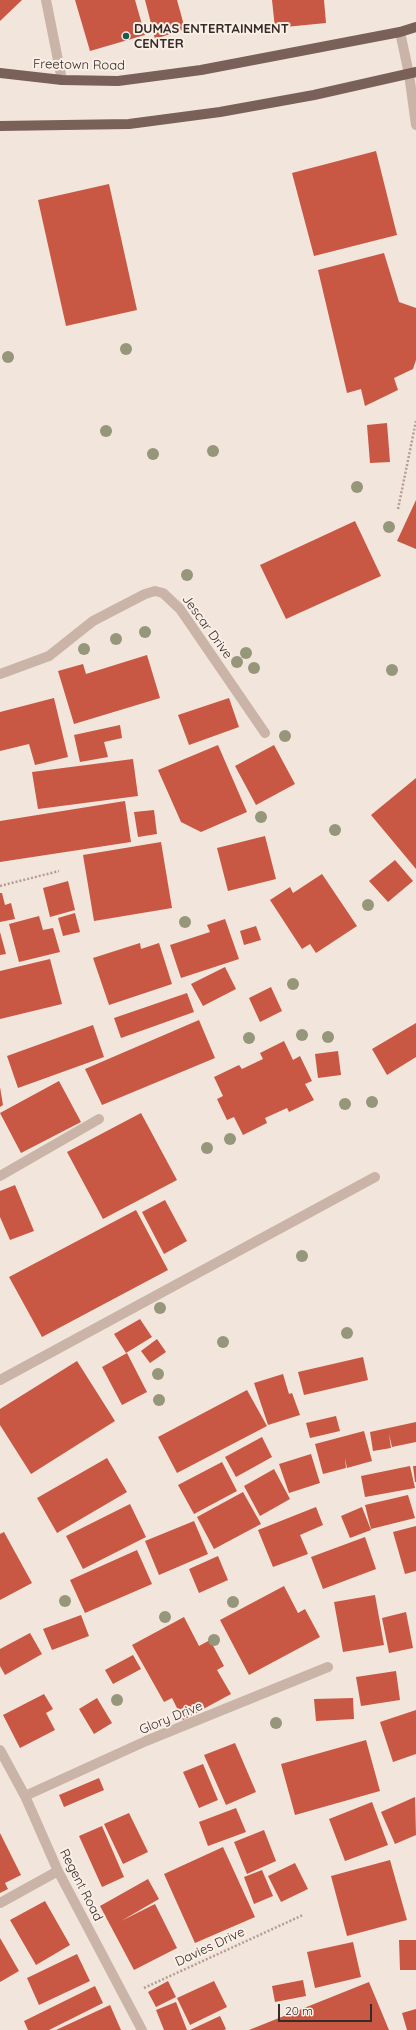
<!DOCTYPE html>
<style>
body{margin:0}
#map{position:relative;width:416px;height:2030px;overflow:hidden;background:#f2e5db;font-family:Quicksand,sans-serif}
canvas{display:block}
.scale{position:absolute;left:278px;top:2004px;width:94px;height:18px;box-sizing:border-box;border:2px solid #362b27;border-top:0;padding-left:5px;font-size:12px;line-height:14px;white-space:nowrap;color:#362b27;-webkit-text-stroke:3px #faefe7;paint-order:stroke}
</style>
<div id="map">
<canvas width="416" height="2030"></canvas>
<div class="scale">20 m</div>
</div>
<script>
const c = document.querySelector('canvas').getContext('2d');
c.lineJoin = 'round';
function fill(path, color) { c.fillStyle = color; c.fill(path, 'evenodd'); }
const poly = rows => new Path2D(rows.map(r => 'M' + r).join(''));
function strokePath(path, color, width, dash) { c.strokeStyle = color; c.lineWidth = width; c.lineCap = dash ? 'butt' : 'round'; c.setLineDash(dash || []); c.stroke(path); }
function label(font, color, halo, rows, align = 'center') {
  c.font = font + ' Quicksand,sans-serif'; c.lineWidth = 4; c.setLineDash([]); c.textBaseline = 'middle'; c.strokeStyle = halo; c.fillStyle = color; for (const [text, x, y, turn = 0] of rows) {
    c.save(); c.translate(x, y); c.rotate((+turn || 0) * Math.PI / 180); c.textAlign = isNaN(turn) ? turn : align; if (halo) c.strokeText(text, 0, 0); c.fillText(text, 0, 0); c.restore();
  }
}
fill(poly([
 [0,0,22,0,0,21],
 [75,0,135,0,145,35,90,51],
 [145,0,177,0,185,29,155,39],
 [272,0,324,0,326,23,275,28],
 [376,151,397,235,314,256,292,173],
 [109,184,137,310,66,326,38,200],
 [384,253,399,302,416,308,416,360,413,369,394,378,398,390,365,406,361,389,347,393,318,270],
 [387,423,390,462,370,463,367,425],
 [416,500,416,549,397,541],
 [355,521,381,576,286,619,260,565],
 [147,655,160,698,74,724,58,671,83,664,86,674],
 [54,698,68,757,35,765,29,744,0,751,0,712],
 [229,698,239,727,189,745,178,715],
 [120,725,122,738,104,742,108,757,80,762,74,735],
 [218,745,247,812,201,832,181,822,158,770],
 [274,745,295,784,256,805,235,766],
 [133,759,138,796,38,809,32,772],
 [416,778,416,869,371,815],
 [125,801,131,842,0,862,0,821],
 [154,810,157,834,138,837,134,812],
 [265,836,276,879,228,891,217,848],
 [161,842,172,908,94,921,83,855],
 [395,860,413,881,388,902,369,881],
 [322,874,357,926,316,953,310,944,302,949,270,900,290,887,293,893],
 [68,881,75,910,50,917,43,888],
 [0,893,2,893,5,905,11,903,15,919,0,922],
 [75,913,80,932,63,936,58,918],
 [39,916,43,930,53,928,60,952,19,962,9,924],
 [225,919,239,959,181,978,170,945,210,932,207,925],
 [256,926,261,940,244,945,240,931],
 [0,932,6,954,0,955],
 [140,943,141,949,159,943,172,984,109,1005,93,958],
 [50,959,62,1004,0,1019,0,971],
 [225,967,236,989,203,1006,191,984],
 [271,987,282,1011,260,1022,249,998],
 [187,993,194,1012,121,1038,114,1018],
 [199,1020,215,1058,102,1105,85,1069],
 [416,1023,416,1057,387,1075,372,1049],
 [93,1025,104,1057,18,1088,7,1056],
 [284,1041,293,1060,300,1056,312,1081,305,1084,314,1100,289,1112,287,1108,265,1118,267,1123,243,1135,234,1117,227,1120,217,1099,223,1096,214,1077,239,1065,242,1069,263,1059,260,1053],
 [338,1051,341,1075,318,1078,315,1054],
 [59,1081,81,1122,21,1153,0,1113],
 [0,1087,3,1105,0,1107],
 [141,1113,177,1180,103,1219,67,1152],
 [15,1185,34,1231,10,1240,0,1217,0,1191],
 [165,1200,187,1241,164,1254,142,1212],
 [136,1210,168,1270,42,1337,9,1277],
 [140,1319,152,1337,126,1353,114,1334],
 [157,1339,166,1352,150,1363,141,1351],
 [127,1353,147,1392,122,1405,102,1367],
 [363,1357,368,1380,304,1395,298,1372],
 [77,1361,115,1421,31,1474,0,1425,0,1409],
 [283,1374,289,1394,292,1393,300,1415,268,1425,254,1383],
 [247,1390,267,1426,177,1473,158,1437],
 [336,1416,340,1431,310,1438,306,1423],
 [416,1422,416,1442,392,1447,389,1434,391,1448,373,1451,370,1432],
 [364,1431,372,1461,347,1468,345,1458,346,1468,323,1474,315,1444],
 [262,1437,272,1457,236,1477,225,1457],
 [311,1454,320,1483,289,1493,279,1464],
 [107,1458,127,1492,57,1533,37,1498],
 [222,1462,237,1491,194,1514,178,1485],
 [410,1466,415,1488,365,1497,361,1476],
 [413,1466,416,1466,416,1482,415,1482],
 [274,1469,290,1499,260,1516,244,1486],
 [243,1492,261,1524,214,1549,197,1517],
 [408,1495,415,1518,371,1529,365,1505],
 [130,1504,146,1537,83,1569,66,1536],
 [316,1507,323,1525,300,1535,308,1554,273,1567,258,1530],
 [362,1507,371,1530,350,1538,341,1516],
 [194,1521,208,1554,159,1575,145,1541],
 [416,1526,416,1571,405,1574,393,1532],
 [4,1532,32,1583,0,1600,0,1534],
 [365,1537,376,1569,323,1589,311,1557],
 [137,1550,152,1584,85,1613,70,1580],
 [218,1556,228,1580,199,1593,189,1569],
 [284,1586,298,1613,305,1609,320,1637,249,1675,220,1620],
 [375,1595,384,1645,343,1652,334,1602],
 [406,1612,413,1648,389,1653,382,1618],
 [81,1615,89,1636,52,1650,43,1629],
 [184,1617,199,1646,210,1640,224,1666,217,1670,231,1694,183,1720,172,1698,164,1702,132,1645],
 [30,1633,42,1654,5,1675,0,1666,0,1649],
 [133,1655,141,1669,113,1684,105,1670],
 [396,1671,400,1700,361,1706,356,1677],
 [44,1694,53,1709,46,1713,55,1730,20,1748,3,1715],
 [97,1698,112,1723,94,1734,79,1709],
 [353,1698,354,1719,316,1721,314,1699],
 [416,1710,416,1754,393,1762,380,1722],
 [366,1740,380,1791,295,1815,281,1764],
 [235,1743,256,1792,226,1805,204,1755],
 [203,1764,218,1800,199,1808,183,1772],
 [99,1778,104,1790,64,1807,59,1795],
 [415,1797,416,1835,395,1844,381,1812],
 [372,1802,388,1845,345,1861,329,1819],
 [236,1808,246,1832,208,1846,199,1822],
 [129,1813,148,1852,123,1864,104,1824],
 [102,1826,124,1877,102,1887,79,1836],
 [264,1830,276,1861,247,1874,234,1842],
 [0,1833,21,1875,5,1883,8,1889,0,1893],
 [223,1847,255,1917,195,1943,164,1874],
 [390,1860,407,1920,347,1936,331,1876],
 [295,1863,308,1889,281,1902,268,1876],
 [262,1870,273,1896,254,1904,244,1877],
 [148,1879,159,1899,121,1921,155,1904,177,1948,134,1970,100,1906],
 [45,1901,70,1945,36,1965,10,1920],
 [0,1938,19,1971,0,1982],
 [399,1940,416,1940,416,1970,400,1970],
 [353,1942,361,1977,315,1988,307,1952],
 [77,1954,90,1981,39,2005,27,1978],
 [303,1980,306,1996,275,2002,272,1986],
 [168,1981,176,1997,156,2007,148,1992],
 [214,1981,227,2007,190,2025,177,1998],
 [369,1982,389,2030,249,2030],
 [95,1986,103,2003,49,2030,28,2030,24,2021],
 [176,2002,187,2030,164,2030,156,2010],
 [110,2005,121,2030,56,2030],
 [416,2009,416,2030,407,2030,402,2013],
 [220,2016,226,2029,224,2030,190,2030]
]), '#c85743');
strokePath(poly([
 [398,509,416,421],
 [0,886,59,871],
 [144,1988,303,1915]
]), '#b69d91', 2.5, [2, 2]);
strokePath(poly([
 [46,0,62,80],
 [400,32,409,74,416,125],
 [0,674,49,656,93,621,145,594,155,591,163,593,180,609,265,733],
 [0,1176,99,1119],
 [0,1380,375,1177],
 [0,1750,25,1796,58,1871,142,2030],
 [25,1796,146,1741,328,1667],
 [0,1903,58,1871]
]), '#cab4a7', 10);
strokePath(poly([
 [0,73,62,80,118,81,201,70,400,32,416,27],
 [0,126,129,124,220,112,314,95,416,72]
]), '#796058', 10);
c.fillStyle = '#96967a';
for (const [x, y] of [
 [126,349],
 [8,357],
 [106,431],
 [213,451],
 [153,454],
 [357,487],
 [389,527],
 [187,575],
 [145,632],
 [116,639],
 [84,649],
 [246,653],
 [237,662],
 [254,668],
 [392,670],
 [285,736],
 [261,817],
 [335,830],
 [368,905],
 [185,922],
 [293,984],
 [302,1035],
 [328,1037],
 [249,1038],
 [372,1102],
 [345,1104],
 [230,1139],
 [207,1148],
 [302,1256],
 [160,1308],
 [347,1333],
 [223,1342],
 [158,1374],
 [159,1400],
 [65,1601],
 [233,1602],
 [165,1617],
 [214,1640],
 [117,1700],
 [276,1723]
]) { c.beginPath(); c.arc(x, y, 6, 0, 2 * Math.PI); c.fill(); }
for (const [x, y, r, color] of [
 [126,36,4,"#1c5957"]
]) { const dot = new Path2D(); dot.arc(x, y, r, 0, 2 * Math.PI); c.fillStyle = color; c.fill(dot); strokePath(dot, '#faefe7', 1.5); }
label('bold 13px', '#362b27', '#faefe7', [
 ["DUMAS ENTERTAINMENT",134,29],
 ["CENTER",134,44]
], 'left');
label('13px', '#362b27', '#faefe7', [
 ["Freetown Road",79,65,1],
 ["Jescar Drive",207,627,54],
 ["Glory Drive",171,1718,-22],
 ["Regent Road",81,1885,63],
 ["Davies Drive",210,1947,-25]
]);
</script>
